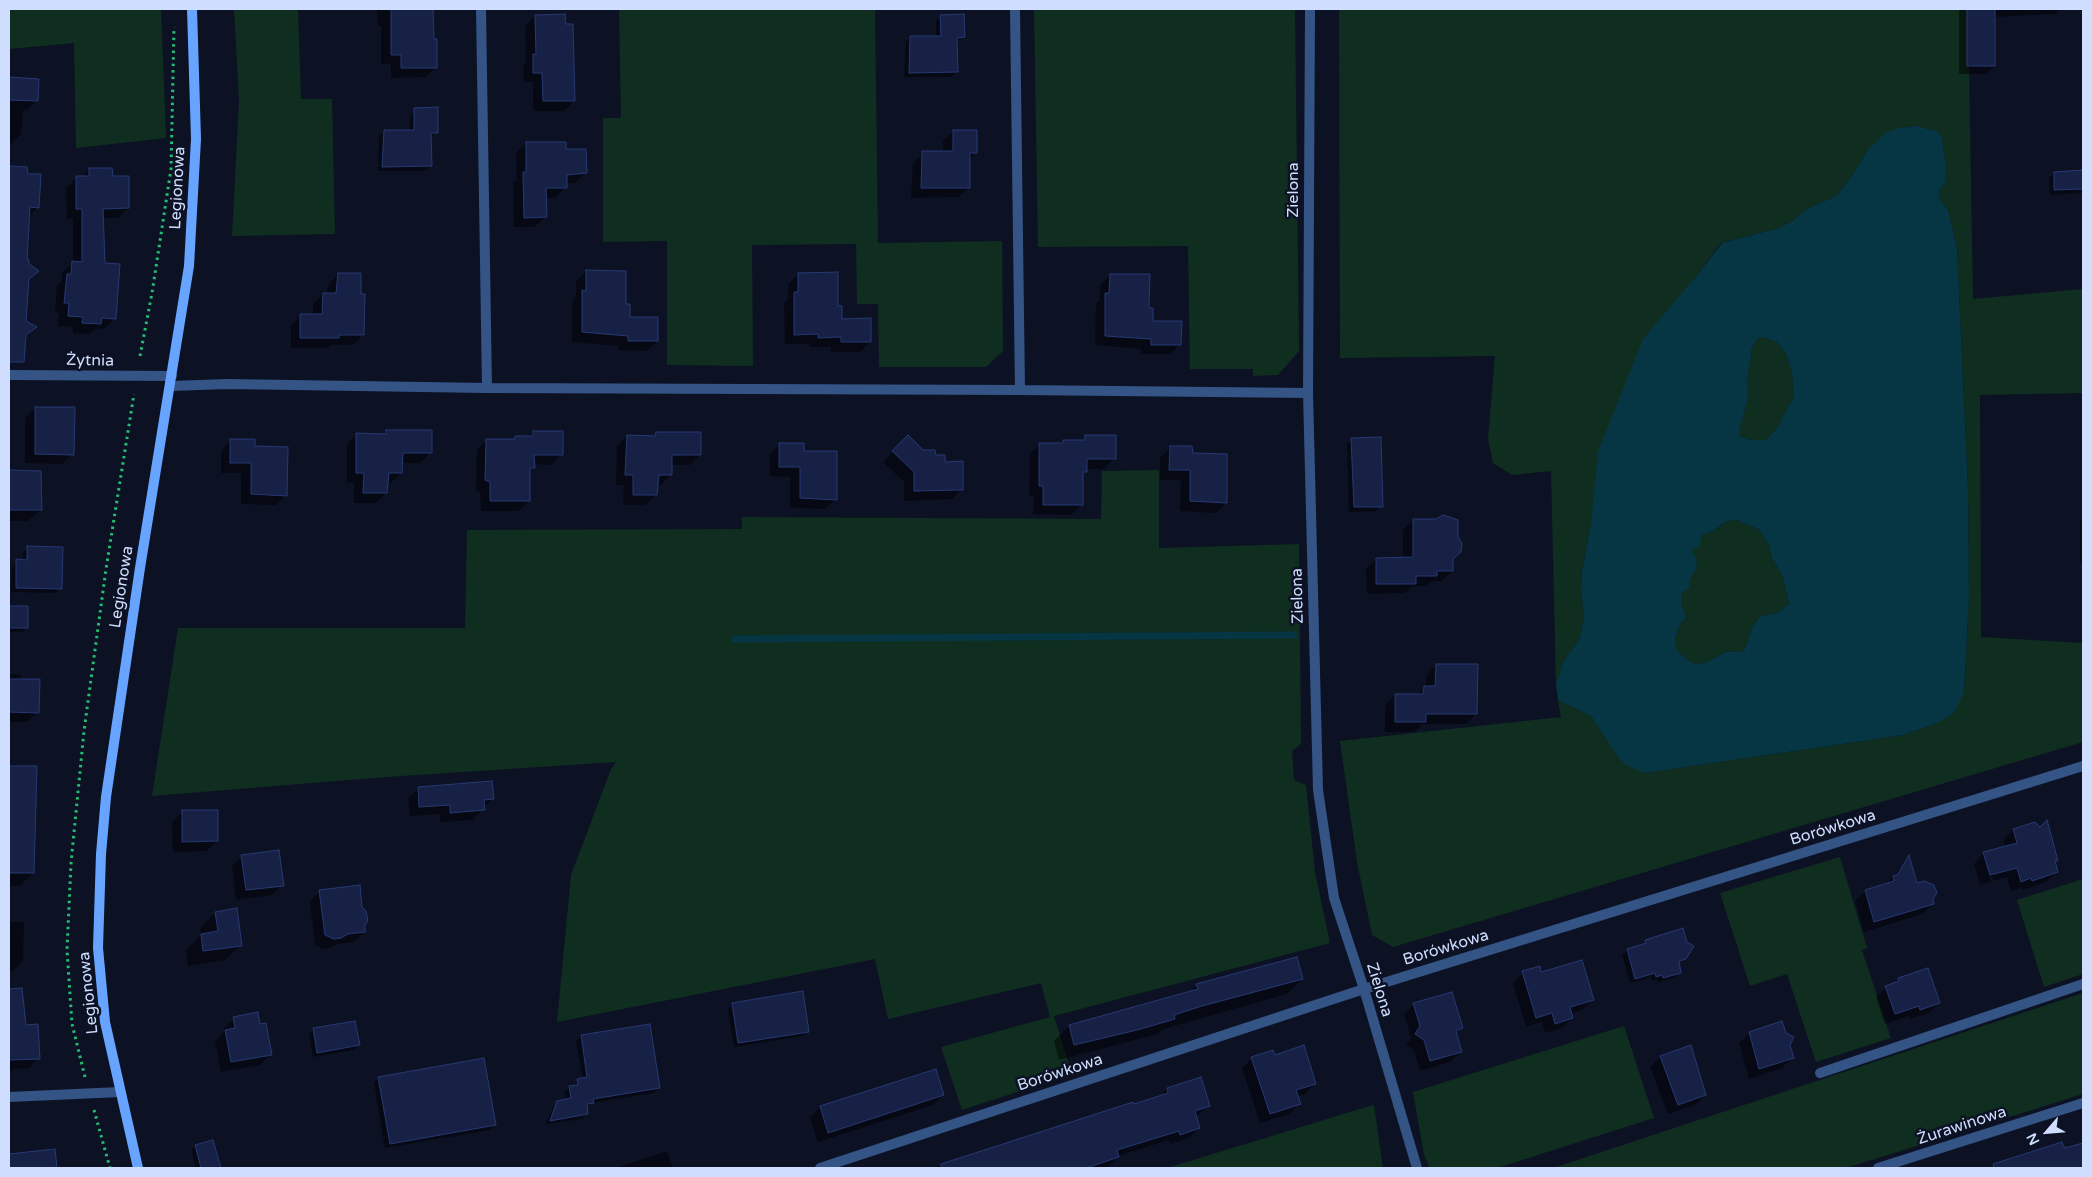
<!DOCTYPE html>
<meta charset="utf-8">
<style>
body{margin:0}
#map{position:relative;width:2092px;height:1177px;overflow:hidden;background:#0c1224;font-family:"Varela Round",sans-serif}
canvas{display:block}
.frame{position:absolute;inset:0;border:10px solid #cfdeff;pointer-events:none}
.north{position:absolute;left:2022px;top:1107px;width:50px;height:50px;-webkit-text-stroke:4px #0c1224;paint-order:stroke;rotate:243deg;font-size:14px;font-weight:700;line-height:20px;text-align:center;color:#cfdeff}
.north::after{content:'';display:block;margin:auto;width:18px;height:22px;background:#cfdeff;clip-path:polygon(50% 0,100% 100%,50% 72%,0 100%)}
</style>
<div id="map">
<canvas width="2092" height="1177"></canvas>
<div class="frame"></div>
<div class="north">N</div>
</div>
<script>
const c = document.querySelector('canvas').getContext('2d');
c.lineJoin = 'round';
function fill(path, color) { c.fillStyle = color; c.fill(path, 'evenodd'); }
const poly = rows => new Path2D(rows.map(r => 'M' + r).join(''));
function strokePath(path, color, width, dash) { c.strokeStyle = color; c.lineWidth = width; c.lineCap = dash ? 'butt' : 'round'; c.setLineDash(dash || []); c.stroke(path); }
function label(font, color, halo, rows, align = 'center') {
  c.font = font + ' "Varela Round",sans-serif'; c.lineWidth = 5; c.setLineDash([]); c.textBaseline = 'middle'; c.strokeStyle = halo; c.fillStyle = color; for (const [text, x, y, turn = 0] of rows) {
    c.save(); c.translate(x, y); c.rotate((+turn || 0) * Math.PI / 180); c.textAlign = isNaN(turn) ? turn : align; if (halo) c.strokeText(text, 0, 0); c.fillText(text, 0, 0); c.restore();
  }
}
fill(poly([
 [9,9,161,9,166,138,76,148,74,43,9,49],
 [234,9,298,9,301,99,332,99,335,234,232,236,239,101],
 [619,9,875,9,878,243,1002,241,1003,351,986,367,879,367,878,304,857,304,856,244,752,245,753,366,667,365,667,241,603,242,603,118,621,118],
 [1034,9,1295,9,1299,351,1278,375,1253,376,1253,369,1190,369,1188,246,1038,247],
 [1339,9,1968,9,1973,299,2083,289,2083,393,1980,395,1981,637,2083,643,2083,742,1393,947,1372,935,1357,862,1340,741,1561,717,1558,700,1591,716,1618,757,1645,773,1903,735,1935,724,1964,692,1969,598,1968,488,1957,248,1948,210,1940,201,1939,192,1945,182,1945,160,1942,137,1936,131,1917,126,1898,128,1867,151,1852,176,1836,196,1806,209,1794,220,1779,228,1721,243,1693,280,1591,524,1582,571,1581,589,1584,618,1580,638,1563,662,1556,684,1551,471,1512,475,1493,463,1488,439,1495,356,1340,358],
 [1763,337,1777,342,1786,354,1792,374,1794,397,1782,417,1780,423,1771,435,1766,440,1753,440,1739,437,1739,432,1747,401,1747,381,1752,348,1757,339],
 [1159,470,1159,548,1299,544,1301,744,1292,751,1294,780,1306,785,1315,872,1330,943,1054,1016,1072,1074,962,1110,941,1047,1050,1017,1041,983,888,1019,875,959,557,1022,571,875,611,769,616,762,386,777,152,796,178,628,465,628,467,530,742,529,742,517,1101,519,1102,471],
 [1737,520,1758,529,1769,545,1772,558,1782,575,1789,604,1777,613,1760,616,1753,626,1744,651,1726,652,1705,663,1695,664,1687,660,1677,650,1675,640,1680,624,1686,618,1681,601,1682,593,1689,588,1689,582,1694,572,1692,551,1702,535,1711,532,1727,521],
 [1840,857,1867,948,1862,950,1891,1038,1816,1062,1787,974,1750,986,1720,893],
 [2083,879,2083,974,2044,987,2017,900],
 [2083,993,2083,1094,1846,1168,1553,1168],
 [1624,1026,1654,1118,1497,1168,1431,1168,1429,1166,1424,1155,1413,1092],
 [1374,1105,1383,1168,1167,1168,1373,1105]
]), '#0f2e1f');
fill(poly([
 [1917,126,1936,131,1942,137,1945,160,1945,182,1939,192,1940,200,1948,210,1957,248,1968,488,1969,598,1964,692,1954,713,1935,724,1903,735,1645,773,1626,765,1618,757,1591,716,1558,700,1556,684,1563,662,1580,638,1584,618,1581,589,1582,571,1591,524,1598,452,1643,339,1693,280,1722,243,1779,228,1794,220,1806,209,1836,196,1852,176,1867,151,1885,133,1898,128],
 [1763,337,1777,342,1786,354,1792,374,1794,397,1782,417,1780,423,1771,435,1766,440,1753,440,1740,437,1739,432,1747,401,1747,381,1752,348,1757,339],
 [1737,520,1758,529,1769,545,1772,558,1782,575,1789,604,1777,613,1760,616,1753,626,1744,651,1726,652,1705,663,1695,664,1687,660,1677,650,1675,640,1680,624,1686,618,1681,601,1682,593,1690,588,1689,582,1697,566,1695,556,1692,551,1699,546,1702,535,1711,532,1727,521]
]), '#063643');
fill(poly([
 [377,9,432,9,432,40,436,67,426,77,391,78,391,64,381,64,381,26,378,26],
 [1959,9,2060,9,2055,14,1994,17,1994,66,1986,74,1959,74],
 [535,16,574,101,564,111,533,111,533,82,524,82,523,65,526,62,525,26],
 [941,16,963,37,956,42,957,72,952,77,904,77,906,42,910,37,936,37,936,21],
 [9,78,38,80,37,100,27,110,23,110,21,134,11,144,9,144],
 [415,110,437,132,430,137,430,166,426,171,378,171,379,136,384,131,410,131,410,115],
 [953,131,976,152,969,160,969,187,959,197,911,198,913,163,923,153,943,153,943,141],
 [526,143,565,150,586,172,575,183,566,183,566,187,555,198,545,198,545,217,535,227,514,227,513,183,517,180,516,153],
 [9,167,26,168,26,175,38,207,28,217,25,261,37,271,27,281,25,322,35,328,25,337,9,348],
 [89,170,111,177,128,208,118,218,102,218,104,265,115,318,105,329,96,328,90,334,73,333,73,327,58,326,59,313,55,313,57,285,62,281,62,273,73,262,73,219,67,219,66,188,76,178,81,178],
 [2083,172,2083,193,2050,195,2049,178,2054,173],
 [587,271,624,305,629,318,657,341,647,351,618,350,618,346,572,342,572,302,576,297,576,281],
 [338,274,360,295,363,335,353,345,331,345,328,348,291,348,291,325,301,315,313,315,313,304,323,294,327,294,328,285],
 [798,274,837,307,841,320,870,342,860,352,831,352,831,347,809,347,809,344,785,344,784,303,788,299,788,284],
 [1110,275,1148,309,1152,322,1180,344,1170,354,1141,354,1141,349,1095,345,1096,304,1100,300,1100,285],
 [35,408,72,454,62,464,25,463,25,418],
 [386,431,430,453,420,463,401,463,401,473,391,483,387,483,386,493,376,503,354,503,354,483,347,483,347,444,357,434,383,435],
 [533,432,562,454,551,465,533,464,533,467,529,472,529,501,518,511,481,511,480,492,476,490,477,450,487,440,512,441,515,437,529,437],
 [656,433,700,455,690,465,671,465,671,475,661,485,656,485,656,495,645,505,623,505,624,485,616,485,617,446,627,436,653,437],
 [1086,436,1114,459,1104,469,1086,469,1082,475,1081,505,1071,515,1033,514,1034,496,1029,496,1030,454,1040,444,1061,445,1064,441,1081,442],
 [908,437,923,452,944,463,962,489,952,499,904,501,904,482,883,462],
 [231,440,254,448,286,495,276,505,241,504,241,473,221,473,221,451],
 [1352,440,1381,506,1376,511,1349,512,1347,444],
 [780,444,803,452,836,499,825,509,790,508,790,477,770,476,770,454],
 [1170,448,1191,455,1226,503,1216,513,1180,511,1181,480,1160,480,1160,458],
 [9,472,40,472,41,509,28,521,9,521],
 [2083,518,2083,563,2080,563,2080,520],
 [1413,520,1436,520,1452,559,1452,571,1442,581,1431,581,1426,586,1412,586,1405,593,1367,594,1366,569,1377,559,1403,559,1403,530],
 [28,548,60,588,56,593,11,592,12,566,17,561,23,561,23,552],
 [9,608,27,608,27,627,22,632,9,632],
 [1436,665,1476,714,1466,724,1422,724,1415,732,1385,732,1385,705,1395,695,1417,695,1426,687,1426,676],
 [9,674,21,675,21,680,38,712,27,722,9,722],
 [9,767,36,768,33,873,20,886,9,886],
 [419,788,492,799,473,820,440,822,440,814,410,816,408,798],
 [183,812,217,841,207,851,173,852,172,822],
 [2035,823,2057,860,2054,863,2057,872,2046,882,2022,890,2021,888,2011,891,2007,877,1993,881,1986,858,1984,858,1991,882,1980,885,1974,864,1984,853,2005,847,2003,840,2013,830],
 [242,856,282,885,272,895,236,900,232,866],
 [1909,858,1917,884,1932,899,1933,904,1923,914,1864,932,1855,901,1865,891,1886,885],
 [320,891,363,924,364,932,354,942,337,944,330,948,323,949,315,945,310,901],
 [215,913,241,945,225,960,188,966,186,950,201,935,200,928],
 [9,922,24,922,23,961,13,971,9,971],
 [1646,941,1686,942,1685,958,1678,964,1680,972,1675,977,1658,982,1657,979,1652,981,1651,977,1630,983,1622,955,1627,951,1641,946],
 [1928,970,1939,1003,1929,1013,1910,1019,1909,1016,1885,1024,1876,997,1886,987,1893,985,1898,979],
 [1523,972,1540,974,1592,1000,1582,1010,1570,1014,1572,1018,1561,1028,1545,1033,1542,1022,1526,1027,1513,983],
 [1302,979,1287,994,1163,1029,1158,1034,1059,1060,1054,1041,1069,1026,1189,993,1197,985],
 [732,1004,808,1031,803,1036,734,1047,728,1009],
 [1414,1004,1462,1028,1456,1034,1461,1052,1450,1062,1420,1071,1414,1050,1406,1045,1411,1038,1404,1014],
 [234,1018,259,1025,270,1055,260,1065,221,1072,215,1041,224,1032,224,1028],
 [9,1022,24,1022,39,1058,29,1068,13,1069,9,1073],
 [649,1026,659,1088,654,1093,592,1103,586,1107,587,1114,582,1119,546,1124,553,1107,558,1102,566,1101,564,1092,569,1088,573,1087,578,1080,583,1079,576,1041,581,1036],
 [313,1029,358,1045,354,1050,313,1057,309,1034],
 [1750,1033,1788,1045,1792,1058,1782,1068,1749,1079,1739,1043],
 [1274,1056,1315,1083,1305,1094,1297,1096,1299,1104,1289,1114,1260,1123,1242,1068,1252,1058],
 [1660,1057,1705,1095,1695,1105,1668,1114,1650,1067],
 [378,1078,494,1125,490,1130,385,1148,374,1083],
 [1167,1089,1208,1106,1195,1117,1199,1128,1189,1138,1170,1144,1169,1140,1118,1156,1108,1167,934,1168,1132,1104,1133,1105,1159,1097],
 [943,1095,933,1105,818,1142,810,1117,821,1107],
 [212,1141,219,1168,196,1168,191,1150,195,1146],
 [2083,1144,2083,1168,2006,1168,2064,1150],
 [54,1150,56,1168,9,1168,9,1155],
 [667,1151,673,1168,615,1168]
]), '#0007');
strokePath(poly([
 [735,639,1294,635]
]), '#063643', 7);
const building = poly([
 [391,9,433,9,434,39,437,39,437,68,401,68,401,55,391,55,391,9],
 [1967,9,1995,9,1995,66,1967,66,1967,9],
 [565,14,566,24,573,24,575,101,543,101,542,73,533,73,533,54,536,54,535,15,565,14],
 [964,14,965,37,957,38,958,72,909,73,910,36,941,36,940,15,964,14],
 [9,77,39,79,38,101,9,100,9,77],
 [438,107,438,133,431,133,432,166,382,167,384,130,414,130,414,108,438,107],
 [953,130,977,130,977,153,970,153,970,188,921,188,922,151,953,151,953,130],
 [526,142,566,142,566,149,586,149,587,173,567,175,567,188,546,188,547,217,524,218,523,172,526,172,526,142],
 [9,166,27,167,28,174,41,174,39,208,30,207,27,260,29,260,29,264,39,271,29,279,26,321,37,327,26,335,24,362,9,362,9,166],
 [89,168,112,168,113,176,129,176,129,208,103,209,105,263,120,264,116,319,102,318,101,324,82,323,83,317,68,316,69,303,64,303,67,274,71,274,72,261,82,262,82,209,76,209,76,176,89,176,89,168],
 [2083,170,2083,189,2054,190,2054,172,2083,170],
 [586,270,626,271,626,304,630,304,630,317,658,317,658,341,628,341,628,336,582,332,582,290,586,291,586,270],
 [838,272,838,306,842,306,842,319,871,318,871,342,841,342,841,337,818,338,818,334,794,335,794,292,798,292,798,273,838,272],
 [338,273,361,273,361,294,365,294,364,335,339,335,339,338,300,338,300,314,322,314,323,293,336,293,338,273],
 [1110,274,1150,274,1149,308,1153,308,1153,321,1182,321,1181,345,1151,345,1151,339,1105,336,1105,293,1109,293,1110,274],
 [35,407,75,407,74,455,35,454,35,407],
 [386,430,432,430,432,453,403,453,402,473,389,473,387,493,363,493,364,473,356,473,356,433,386,434,386,430],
 [533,431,563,431,563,455,534,455,535,468,530,468,530,501,490,501,490,482,485,480,486,439,515,439,515,436,533,436,533,431],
 [656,432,701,432,701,455,672,455,672,475,659,475,657,495,633,495,633,475,625,475,627,435,655,436,656,432],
 [908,435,923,450,935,450,936,455,945,455,945,462,963,461,963,490,914,491,914,472,892,451,908,435],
 [1085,435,1116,435,1116,459,1087,459,1087,472,1083,472,1083,505,1043,505,1043,486,1039,486,1039,443,1063,443,1063,440,1085,440,1085,435],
 [1381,437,1383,507,1354,507,1351,438,1381,437],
 [230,439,255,439,255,446,288,447,287,496,251,494,251,463,230,463,230,439],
 [779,443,804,443,804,451,837,451,837,500,800,498,800,467,779,467,779,443],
 [1170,446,1192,446,1193,453,1227,454,1227,503,1190,501,1190,470,1169,470,1170,446],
 [9,470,41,471,42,510,9,510,9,470],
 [1443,515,1458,520,1458,537,1462,543,1461,552,1453,559,1453,571,1437,571,1437,576,1416,576,1416,584,1376,584,1376,558,1413,557,1413,519,1436,519,1443,515],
 [27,546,63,547,62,589,16,588,16,559,27,560,27,546],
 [9,606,28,606,28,628,9,628,9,606],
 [1436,664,1478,664,1477,714,1426,714,1426,722,1395,722,1395,694,1423,694,1424,686,1435,686,1436,664],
 [9,679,40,679,39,713,9,712,9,679],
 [9,766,37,766,34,873,9,873,9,766],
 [492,781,494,799,484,800,485,810,450,813,450,805,419,807,418,787,492,781],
 [182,810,218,810,218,841,182,842,182,810],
 [2047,820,2058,861,2055,861,2058,872,2032,881,2031,878,2021,882,2017,868,1990,875,1983,852,2017,843,2013,829,2035,822,2040,827,2047,820],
 [279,850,284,886,246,890,241,855,279,850],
 [1909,855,1917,883,1924,881,1934,885,1937,893,1933,899,1934,904,1874,922,1865,890,1894,881,1893,876,1898,874,1909,855],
 [360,885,362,907,366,911,368,921,365,925,365,932,348,934,341,938,334,939,325,935,319,890,360,885],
 [237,908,242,946,203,951,201,934,218,931,215,912,237,908],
 [1683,928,1687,942,1694,946,1686,959,1679,961,1681,973,1663,978,1662,975,1656,977,1655,973,1635,979,1627,949,1646,943,1645,940,1683,928],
 [1297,957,1303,979,1202,1006,1174,1015,1175,1019,1137,1030,1074,1045,1069,1025,1198,989,1196,984,1297,957],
 [1582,960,1594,1000,1570,1007,1573,1018,1555,1024,1552,1013,1536,1018,1522,971,1540,966,1541,972,1582,960],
 [1928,968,1940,1003,1920,1010,1919,1006,1895,1014,1885,986,1899,981,1898,978,1928,968],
 [22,988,26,1025,38,1024,40,1059,9,1060,9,989,22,988],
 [803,991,809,1032,738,1043,732,1003,803,991],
 [1452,992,1463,1028,1456,1031,1462,1052,1430,1061,1424,1040,1415,1034,1420,1026,1413,1003,1452,992],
 [258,1012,260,1024,266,1023,272,1055,231,1062,225,1030,235,1028,233,1017,258,1012],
 [355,1021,360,1045,317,1053,313,1028,355,1021],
 [1782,1021,1786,1033,1794,1037,1790,1045,1794,1058,1759,1069,1749,1032,1782,1021],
 [650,1024,660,1088,593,1099,594,1103,587,1104,588,1114,550,1121,557,1101,571,1098,569,1086,578,1085,577,1079,587,1077,581,1035,650,1024],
 [1304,1045,1316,1084,1296,1090,1301,1104,1270,1114,1251,1057,1273,1050,1275,1055,1304,1045],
 [1691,1045,1706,1095,1678,1105,1660,1056,1691,1045],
 [484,1058,496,1125,390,1144,378,1077,484,1058],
 [936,1069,944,1095,828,1133,820,1106,936,1069],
 [1201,1077,1210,1106,1195,1111,1200,1128,1180,1135,1179,1131,1117,1150,1119,1157,1086,1168,941,1168,941,1164,1133,1102,1134,1104,1168,1093,1167,1088,1201,1077],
 [213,1140,221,1168,201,1168,195,1145,213,1140],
 [2062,1142,2065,1148,2083,1143,2083,1168,1994,1168,1993,1164,2062,1142],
 [55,1149,57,1168,9,1168,9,1154,55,1149]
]);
fill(building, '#172146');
strokePath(building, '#273974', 1);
strokePath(poly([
 [140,356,152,293,171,169,174,27],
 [85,1077,72,1024,67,950,71,863,84,731,106,569,134,394],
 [94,1110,110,1168]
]), '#25bd73', 3, [2.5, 4]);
strokePath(poly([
 [481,9,487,388],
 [1015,9,1020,390],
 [171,386,227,384,487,388,1020,390,1308,393],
 [1820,1073,2083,984],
 [9,1097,120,1092]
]), '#345486', 10);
strokePath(poly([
 [1310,9,1308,393,1318,790,1334,898,1364,989,1417,1168],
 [9,375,172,376],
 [820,1168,1364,989,2083,766],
 [1878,1168,2083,1103]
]), '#345486', 10);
strokePath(poly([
 [138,1168,105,1022,98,948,101,854,106,797,140,568,189,266,196,139,192,9]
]), '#66a4ff', 10);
label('16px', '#cfdeff', '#0c1224', [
 ["Legionowa",178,188,-87],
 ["Zielona",1294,190,-90],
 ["Żytnia",90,361,1],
 ["Legionowa",122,587,-81],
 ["Zielona",1298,596,-91],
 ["Borówkowa",1833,828,-17],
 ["Borówkowa",1446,948,-17],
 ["Zielona",1379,990,73],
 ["Legionowa",89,993,-96],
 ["Borówkowa",1060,1073,-18],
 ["Żurawinowa",1962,1126,-18]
]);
</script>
